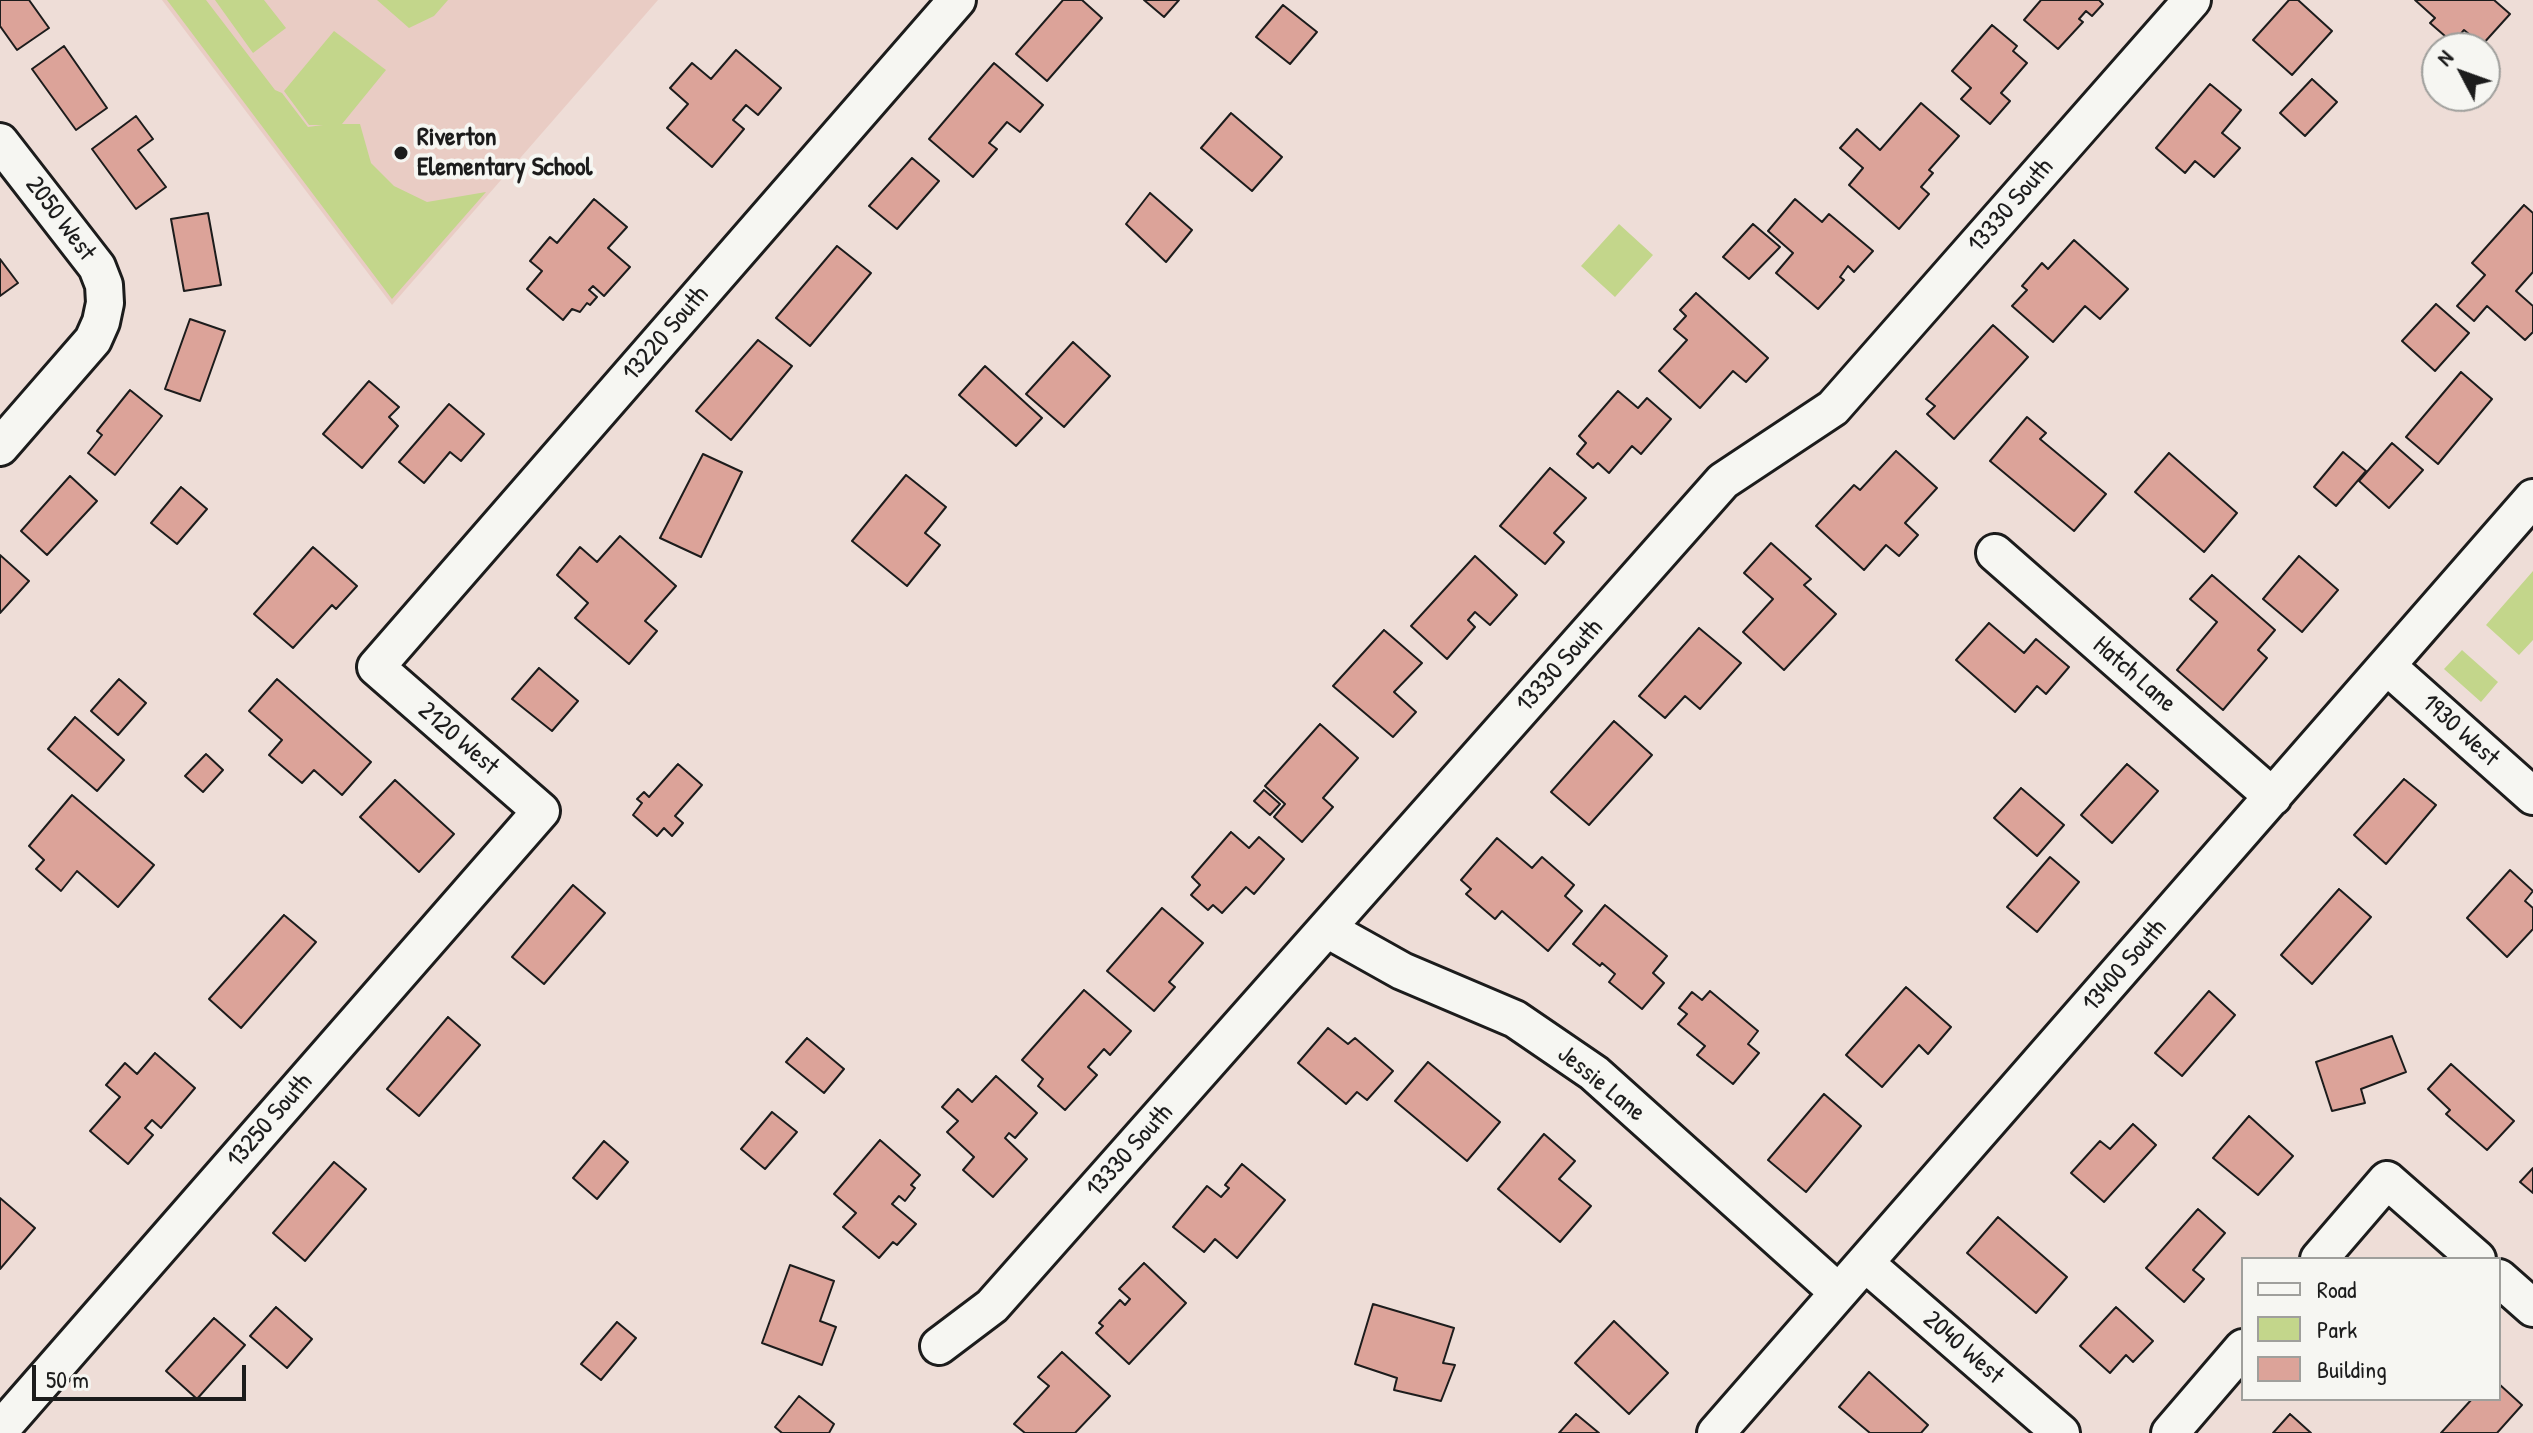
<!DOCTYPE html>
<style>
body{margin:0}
#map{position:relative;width:2533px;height:1433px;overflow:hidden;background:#eeddd7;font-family:"Patrick Hand",sans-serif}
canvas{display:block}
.legend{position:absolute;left:2241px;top:1257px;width:260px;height:144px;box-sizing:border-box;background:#f6f6f2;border:2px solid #9f9f9c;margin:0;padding:10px 14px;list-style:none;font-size:24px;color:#1c1c1c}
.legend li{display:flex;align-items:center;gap:16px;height:40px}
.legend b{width:40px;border:2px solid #9f9f9c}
.north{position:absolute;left:2421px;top:32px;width:80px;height:80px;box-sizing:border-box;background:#f6f6f2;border:2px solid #9f9f9c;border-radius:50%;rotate:311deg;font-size:22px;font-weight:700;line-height:32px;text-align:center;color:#1c1c1c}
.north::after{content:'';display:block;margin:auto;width:28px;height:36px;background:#1c1c1c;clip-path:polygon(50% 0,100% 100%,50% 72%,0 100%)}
.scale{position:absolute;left:32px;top:1365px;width:214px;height:36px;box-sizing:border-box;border:4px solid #1c1c1c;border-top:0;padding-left:10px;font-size:24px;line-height:28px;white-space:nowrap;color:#1c1c1c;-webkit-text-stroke:6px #f6f6f2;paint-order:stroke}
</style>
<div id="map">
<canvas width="2533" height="1433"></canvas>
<ul class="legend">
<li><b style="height:10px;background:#f6f6f2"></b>Road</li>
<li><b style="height:22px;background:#c3d68b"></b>Park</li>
<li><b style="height:22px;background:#dca399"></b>Building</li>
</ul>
<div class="north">N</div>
<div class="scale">50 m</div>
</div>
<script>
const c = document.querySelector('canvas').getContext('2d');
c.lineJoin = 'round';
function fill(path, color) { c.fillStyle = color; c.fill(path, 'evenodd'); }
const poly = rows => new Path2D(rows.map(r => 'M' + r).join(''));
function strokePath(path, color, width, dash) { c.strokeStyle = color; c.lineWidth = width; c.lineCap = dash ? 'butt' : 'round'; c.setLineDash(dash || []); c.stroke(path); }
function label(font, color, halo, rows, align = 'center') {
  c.font = font + ' "Patrick Hand",sans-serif'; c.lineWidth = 8; c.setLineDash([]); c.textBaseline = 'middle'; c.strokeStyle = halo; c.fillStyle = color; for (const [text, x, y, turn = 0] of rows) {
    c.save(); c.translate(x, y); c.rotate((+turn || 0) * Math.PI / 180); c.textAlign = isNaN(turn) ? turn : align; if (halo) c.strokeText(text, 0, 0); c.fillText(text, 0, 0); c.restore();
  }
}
fill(poly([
 [162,0,658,0,392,305]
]), '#e9ccc4');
fill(poly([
 [167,0,206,0,275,90,282,93,308,127,323,125,309,125,284,91,334,31,386,70,342,124,360,124,371,163,394,186,427,202,486,192,392,299],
 [215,0,264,0,286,28,253,53],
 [377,0,448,0,434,16,409,28],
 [1619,224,1653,255,1615,297,1581,266],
 [2533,571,2533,640,2519,655,2486,625],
 [2462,650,2498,682,2481,702,2444,669]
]), '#c3d68b');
const building = poly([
 [0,0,29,0,49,28,17,50,0,26,0,0],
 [1063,0,1082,0,1102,18,1047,81,1016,54,1063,0],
 [1144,0,1179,0,1164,17,1144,0],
 [2041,0,2099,0,2103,4,2092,16,2086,11,2079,19,2083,22,2058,49,2024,20,2041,0],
 [2289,0,2298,0,2332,31,2292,75,2253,40,2289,0],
 [2415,0,2494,0,2510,14,2482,45,2464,30,2453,43,2430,23,2435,18,2415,0],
 [1283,5,1317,32,1290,64,1256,37,1283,5],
 [1992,25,2017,46,2013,51,2027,63,2001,93,2010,101,1990,124,1961,99,1971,88,1952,71,1992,25],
 [64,46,107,108,76,130,32,69,64,46],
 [736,50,781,88,758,115,746,105,733,120,744,129,712,167,667,128,688,104,670,88,692,63,711,79,736,50],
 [994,63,1043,105,1020,132,1007,122,989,143,997,149,973,177,929,139,994,63],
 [2312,79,2337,102,2305,136,2280,113,2312,79],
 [2210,84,2241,110,2222,133,2240,148,2214,177,2195,161,2185,173,2156,148,2210,84],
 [1921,103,1959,136,1929,170,1933,173,1921,187,1929,194,1899,229,1849,185,1863,168,1840,148,1857,129,1880,150,1921,103],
 [1231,113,1282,157,1252,191,1201,148,1231,113],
 [136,116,153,139,138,150,166,187,136,209,92,149,136,116],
 [912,158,939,181,897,229,869,206,912,158],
 [1150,193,1192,230,1166,262,1126,224,1150,193],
 [594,199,627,227,608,248,630,267,604,296,593,286,589,290,597,297,590,305,587,303,580,312,572,309,563,320,527,289,542,271,530,261,550,237,557,243,594,199],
 [1795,199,1822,222,1829,214,1873,251,1854,272,1848,266,1840,277,1844,280,1818,309,1776,273,1793,253,1768,231,1795,199],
 [2524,205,2533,213,2533,272,2516,291,2533,306,2533,332,2525,340,2487,306,2474,321,2457,306,2485,275,2472,263,2524,205],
 [208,213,221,285,184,291,171,219,208,213],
 [1753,224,1780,247,1749,279,1723,257,1753,224],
 [2074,240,2128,289,2100,319,2085,306,2053,342,2012,306,2027,290,2022,286,2042,263,2048,269,2074,240],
 [837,246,871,273,810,346,776,318,837,246],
 [0,259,18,283,0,296,0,259],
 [1696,293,1768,358,1746,382,1733,371,1700,408,1659,371,1687,340,1674,329,1686,316,1680,310,1696,293],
 [2436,304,2469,333,2435,371,2402,341,2436,304],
 [190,319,225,331,200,401,165,389,190,319],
 [1993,325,2028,357,1954,439,1927,414,1935,406,1926,399,1993,325],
 [758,340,792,366,731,440,696,411,758,340],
 [1073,342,1110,376,1064,427,1026,394,1073,342],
 [985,366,1042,418,1016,446,959,395,985,366],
 [2461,372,2492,399,2438,464,2406,437,2461,372],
 [369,381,399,407,389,417,398,426,362,468,323,434,369,381],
 [130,390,162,416,115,475,88,453,102,435,97,431,130,390],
 [1618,391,1638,408,1647,398,1671,419,1641,454,1632,446,1609,473,1598,463,1593,468,1577,454,1586,443,1579,436,1618,391],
 [449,404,484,434,461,461,450,452,424,483,399,462,449,404],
 [2027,417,2046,433,2040,439,2106,494,2074,531,1990,461,2027,417],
 [2392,443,2423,470,2389,508,2359,481,2392,443],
 [1896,451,1937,488,1905,523,1918,535,1899,556,1886,545,1864,570,1816,526,1854,485,1860,490,1896,451],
 [2343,452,2366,471,2336,506,2314,487,2343,452],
 [2169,453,2237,513,2204,552,2135,492,2169,453],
 [703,454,742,472,701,557,660,538,703,454],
 [1550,468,1586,498,1554,533,1564,542,1545,564,1500,526,1550,468],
 [906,475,946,507,925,533,940,545,907,586,852,541,906,475],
 [70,476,97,501,47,555,21,531,70,476],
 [181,487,207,509,177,544,151,523,181,487],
 [620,536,676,586,645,621,657,631,629,664,575,618,588,603,557,575,580,547,597,562,620,536],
 [1771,543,1811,579,1804,585,1836,614,1784,670,1743,632,1773,599,1744,573,1771,543],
 [313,547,357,586,336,609,332,605,293,648,254,614,313,547],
 [0,555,29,581,0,613,0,555],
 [1475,556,1517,595,1490,625,1475,612,1468,620,1475,627,1447,659,1411,626,1475,556],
 [2299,556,2338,590,2302,632,2263,599,2299,556],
 [2212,575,2275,630,2258,650,2267,658,2223,710,2177,670,2217,622,2190,599,2212,575],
 [1989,623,2024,653,2036,639,2069,667,2046,694,2037,686,2015,712,1956,660,1989,623],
 [1699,628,1741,663,1700,709,1685,696,1665,718,1639,696,1699,628],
 [1384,630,1422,663,1394,692,1416,712,1393,737,1333,686,1384,630],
 [539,668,578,701,552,731,512,699,539,668],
 [119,679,146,703,118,735,91,711,119,679],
 [277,679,371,762,342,795,314,770,302,783,269,755,282,740,249,711,277,679],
 [75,717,124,760,97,791,48,749,75,717],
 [1614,721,1652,755,1589,825,1551,792,1614,721],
 [1320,724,1358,758,1323,798,1333,807,1302,842,1274,817,1285,804,1265,786,1320,724],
 [206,754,223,770,203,792,185,776,206,754],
 [678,764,702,785,675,816,683,823,672,836,664,828,657,836,633,815,642,803,637,799,644,792,649,797,678,764],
 [2127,764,2158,791,2112,843,2081,815,2127,764],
 [2404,779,2436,805,2386,864,2354,835,2404,779],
 [395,780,454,834,419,872,360,817,395,780],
 [2021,788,2064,825,2037,856,1994,818,2021,788],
 [1264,790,1280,804,1270,815,1254,801,1264,790],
 [72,795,154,865,118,907,77,871,61,891,36,869,44,860,29,846,72,795],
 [1231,832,1249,848,1259,837,1284,859,1254,894,1246,887,1222,913,1213,905,1208,910,1191,895,1200,885,1192,877,1231,832],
 [1497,838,1532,868,1542,857,1574,885,1565,896,1582,911,1548,951,1502,911,1495,919,1466,894,1471,889,1461,880,1497,838],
 [2050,857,2079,882,2037,932,2007,907,2050,857],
 [2510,870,2533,891,2525,901,2533,908,2533,929,2507,957,2467,918,2510,870],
 [573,885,605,913,544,984,512,957,573,885],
 [2339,889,2371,917,2312,984,2281,955,2339,889],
 [1605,905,1667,956,1653,973,1664,983,1642,1009,1609,982,1615,974,1602,963,1600,966,1573,944,1605,905],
 [1162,908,1203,943,1169,982,1175,987,1154,1011,1107,971,1162,908],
 [284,915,316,942,241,1028,209,999,284,915],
 [1906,987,1951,1027,1928,1054,1919,1045,1882,1087,1846,1055,1906,987],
 [1084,990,1131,1031,1110,1055,1104,1049,1088,1067,1097,1075,1065,1110,1038,1086,1043,1079,1022,1060,1084,990],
 [1710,991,1758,1031,1748,1044,1759,1053,1733,1084,1697,1055,1705,1046,1678,1024,1687,1014,1679,1008,1692,992,1702,1000,1710,991],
 [2209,991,2235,1015,2182,1076,2155,1053,2209,991],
 [448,1017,480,1045,419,1116,387,1089,448,1017],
 [1328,1028,1348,1044,1355,1038,1393,1071,1367,1100,1357,1092,1346,1104,1298,1063,1328,1028],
 [2392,1036,2406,1072,2361,1089,2365,1103,2332,1111,2316,1062,2392,1036],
 [807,1038,844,1069,824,1093,786,1062,807,1038],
 [155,1053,195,1088,161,1128,152,1120,145,1128,153,1135,128,1164,90,1131,120,1097,106,1085,125,1063,137,1074,155,1053],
 [1428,1062,1500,1122,1467,1161,1395,1101,1428,1062],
 [2451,1064,2514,1121,2487,1150,2446,1114,2450,1110,2428,1089,2451,1064],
 [996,1076,1037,1113,1015,1138,1009,1133,1005,1138,1027,1159,993,1197,963,1170,974,1157,947,1132,958,1121,942,1107,958,1089,972,1102,996,1076],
 [1824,1094,1861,1126,1806,1192,1768,1160,1824,1094],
 [772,1112,797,1132,765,1169,741,1149,772,1112],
 [2249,1116,2293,1156,2258,1195,2213,1158,2249,1116],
 [2133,1124,2156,1145,2104,1202,2071,1173,2100,1141,2110,1149,2133,1124],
 [1544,1134,1575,1161,1559,1179,1591,1206,1560,1242,1498,1189,1544,1134],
 [880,1140,920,1175,911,1185,915,1188,905,1201,899,1196,892,1204,916,1224,897,1245,893,1242,879,1258,843,1227,856,1213,834,1194,880,1140],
 [604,1141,628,1162,597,1199,573,1178,604,1141],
 [334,1162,366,1189,305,1261,273,1233,334,1162],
 [1242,1164,1285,1200,1237,1258,1215,1239,1204,1252,1173,1227,1207,1186,1221,1197,1229,1188,1225,1185,1242,1164],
 [2533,1168,2533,1193,2520,1182,2533,1168],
 [0,1198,35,1228,0,1269,0,1198],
 [2198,1209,2225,1233,2193,1270,2204,1279,2184,1302,2146,1268,2198,1209],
 [1998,1217,2067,1277,2036,1313,1967,1253,1998,1217],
 [1144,1263,1186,1303,1129,1364,1096,1333,1103,1326,1099,1323,1120,1300,1125,1305,1130,1299,1119,1289,1144,1263],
 [790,1265,834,1281,820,1321,836,1327,822,1365,762,1343,790,1265],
 [1373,1304,1454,1328,1443,1363,1455,1365,1441,1401,1394,1390,1397,1378,1355,1364,1373,1304],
 [276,1307,312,1339,287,1368,250,1336,276,1307],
 [2116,1307,2153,1341,2133,1362,2126,1355,2110,1373,2080,1346,2116,1307],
 [214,1318,245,1345,197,1399,166,1371,214,1318],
 [1614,1321,1668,1373,1629,1414,1575,1363,1614,1321],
 [617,1322,636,1338,601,1380,581,1364,617,1322],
 [1062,1352,1110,1396,1075,1433,1025,1433,1014,1424,1049,1386,1038,1377,1062,1352],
 [1869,1372,1928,1425,1921,1433,1870,1433,1839,1407,1869,1372],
 [2499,1384,2522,1405,2497,1433,2441,1433,2472,1399,2499,1399,2499,1384],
 [799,1396,834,1424,829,1433,782,1433,775,1427,799,1396],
 [1576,1414,1599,1433,1559,1433,1576,1414],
 [2290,1414,2311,1433,2273,1433,2290,1414]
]);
fill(building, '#dca399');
strokePath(building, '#1c1c1c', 2);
const minor = poly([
 [0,142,97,267,104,285,105,303,101,322,93,340,0,447],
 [1995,553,2273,797],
 [2387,666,2533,796],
 [1327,929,1402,971,1515,1019,1594,1073,1838,1292],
 [2319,1259,2387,1180,2477,1259],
 [1865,1263,2061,1433],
 [2499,1278,2533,1308],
 [939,1346,992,1306,1723,481,1833,408,2192,0],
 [0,1430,541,811,376,667,957,0],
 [1716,1433,2533,498],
 [2170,1433,2243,1348]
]);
strokePath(minor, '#1c1c1c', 42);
strokePath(minor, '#f6f6f2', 36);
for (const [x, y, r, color] of [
 [401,153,8,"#1c1c1c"]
]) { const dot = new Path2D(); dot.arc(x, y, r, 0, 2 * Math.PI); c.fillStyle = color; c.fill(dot); strokePath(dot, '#f6f6f2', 3); }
label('bold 26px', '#1c1c1c', '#f6f6f2', [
 ["Riverton",417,138],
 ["Elementary School",417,168]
], 'left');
label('26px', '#1c1c1c', '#f6f6f2', [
 ["13330 South",2011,206,-49],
 ["2050 West",60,219,53],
 ["13220 South",666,334,-49],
 ["13330 South",1560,666,-48],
 ["Hatch Lane",2134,675,41],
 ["1930 West",2460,731,42],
 ["2120 West",458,739,41],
 ["13400 South",2125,966,-49],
 ["Jessie Lane",1601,1084,39],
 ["13250 South",270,1121,-49],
 ["13330 South",1130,1151,-48],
 ["2040 West",1963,1348,41]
]);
</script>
